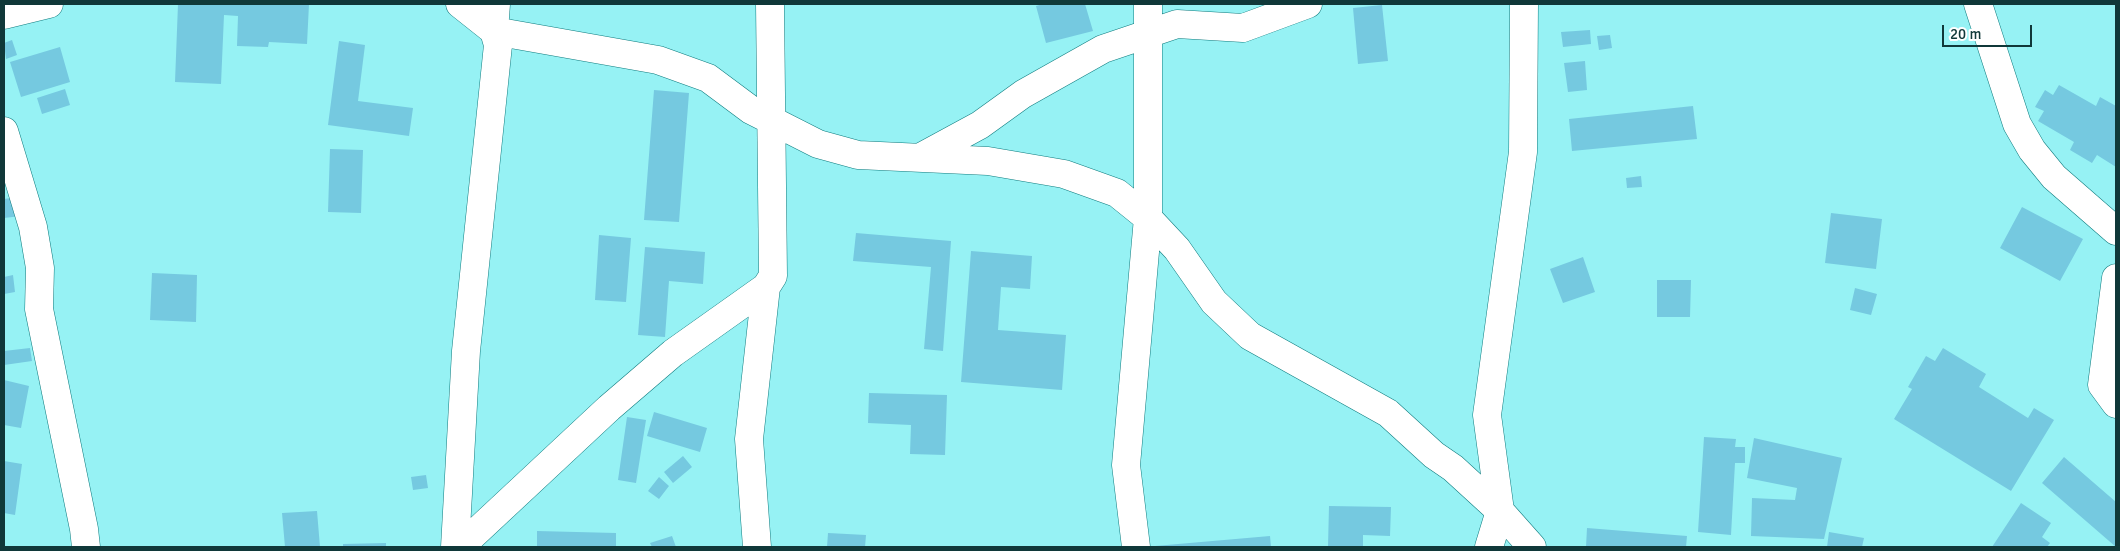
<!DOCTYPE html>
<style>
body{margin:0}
#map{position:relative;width:2120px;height:551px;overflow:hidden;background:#96f2f4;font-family:Signika,sans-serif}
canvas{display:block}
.frame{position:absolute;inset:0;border:5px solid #103839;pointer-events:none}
.scale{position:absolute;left:1942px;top:25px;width:90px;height:22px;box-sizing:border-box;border:2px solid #103839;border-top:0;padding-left:6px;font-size:15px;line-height:18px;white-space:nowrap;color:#103839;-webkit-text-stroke:4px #fff;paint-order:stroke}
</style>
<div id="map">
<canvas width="2120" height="551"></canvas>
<div class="frame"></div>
<div class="scale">20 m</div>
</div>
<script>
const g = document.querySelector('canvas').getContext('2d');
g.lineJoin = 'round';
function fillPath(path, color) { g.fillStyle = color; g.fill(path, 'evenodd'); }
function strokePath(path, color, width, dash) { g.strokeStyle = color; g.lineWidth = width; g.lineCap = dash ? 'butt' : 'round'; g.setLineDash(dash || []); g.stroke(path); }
const building = new Path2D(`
 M178,4H309L307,44L269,42L268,47L237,46L238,16L224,15L221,84L175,82Z
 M1043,4H1085L1093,31L1046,43L1036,6Z
 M1382,5L1388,61L1358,64L1353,8Z
 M1590,30L1591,44L1563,47L1561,32Z
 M1610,35L1612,48L1599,50L1597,36Z
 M12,40L17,55L6,59L4,43Z
 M339,41L365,45L358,101L413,108L409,136L328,125Z
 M60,47L70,82L21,97L10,62Z
 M1585,61L1587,90L1568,92L1564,63Z
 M2059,85L2096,106L2100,97L2116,106V167L2097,155L2092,163L2070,150L2074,142L2038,121L2044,111L2035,107L2045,90L2053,95Z
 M65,89L70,105L42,114L37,98Z
 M654,90L689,93L679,222L644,220Z
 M1693,106L1697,139L1572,151L1569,119Z
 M330,149L363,150L361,213L328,212Z
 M1641,176L1642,187L1627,188L1626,178Z
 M18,197L21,216L4,218V199Z
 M2022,207L2083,239L2060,281L2000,248Z
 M1831,213L1882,219L1876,269L1825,263Z
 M856,233L951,241L943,351L924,349L931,267L853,261Z
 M599,235L631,238L626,302L595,300Z
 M645,247L705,252L703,284L669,281L665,337L638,335Z
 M971,251L1032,256L1030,289L1001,287L998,330L1066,335L1062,390L961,382Z
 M1583,257L1595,292L1563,303L1550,269Z
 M152,273L197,275L196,322L150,320Z
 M13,275L15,292L4,294V277Z
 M1657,280H1691L1690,317H1657Z
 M1855,288L1877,294L1871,315L1850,310Z
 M30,348L32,361L4,365V351Z
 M1943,348L1986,374L1979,387L2028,418L2034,408L2054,420L2011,491L1894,419L1912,389L1908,387L1926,356L1935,361Z
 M4,380L29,386L21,428L4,425Z
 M869,393L947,395L945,455L910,454L911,425L868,423Z
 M654,412L707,428L700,452L647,436Z
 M627,417L646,420L636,483L618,480Z
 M1704,437L1736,439L1735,447H1745V463H1735L1731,535L1698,532Z
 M1754,438L1842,458L1824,539L1751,536L1752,498L1795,500L1797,488L1747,478Z
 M683,456L692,467L673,483L664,472Z
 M2064,457L2116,502V547L2042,483Z
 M4,461L22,464L15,515L4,513Z
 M426,475L428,488L413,490L411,477Z
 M659,477L669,486L659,499L648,491Z
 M2021,503L2051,523L2042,537L2050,543L2047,547H1992Z
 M1329,506L1391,507L1390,536L1363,535V547H1328Z
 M317,511L320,547H285L282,513Z
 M1587,528L1687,536L1686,547H1586Z
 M537,531L616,533V547H537Z
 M1829,532L1864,538L1862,547H1827Z
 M828,533L866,535L865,547H827Z
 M672,536L676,547H652L650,543Z
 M1270,536L1271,547H1155V546Z
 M386,543V547H343V544Z`);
const street = new Path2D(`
 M460,4L494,31L658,60L708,78L751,110L818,144L858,155L988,161L1064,174L1117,193L1148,218L1177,249L1214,302L1250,336L1388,413L1434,455L1453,468L1500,511L1532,547
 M1978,4L2017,124L2032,150L2054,177L2116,231
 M4,15L49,4
 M4,131L33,227L40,268L39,309L84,529L86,547
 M921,157L980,125L1023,94L1103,49L1177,24L1243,28L1308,4
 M2116,278L2102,385L2116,404
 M455,547L466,351L498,45L494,31L496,4
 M460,547L609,408L673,353L766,287L773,276L770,4
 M757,547L749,439L766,287
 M1136,547L1126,465L1148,218V4
 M1489,547L1500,511L1487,415L1523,152L1524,4`);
fillPath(building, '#75c9e0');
strokePath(street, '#0f7c7f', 29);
strokePath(street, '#fff', 28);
</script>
